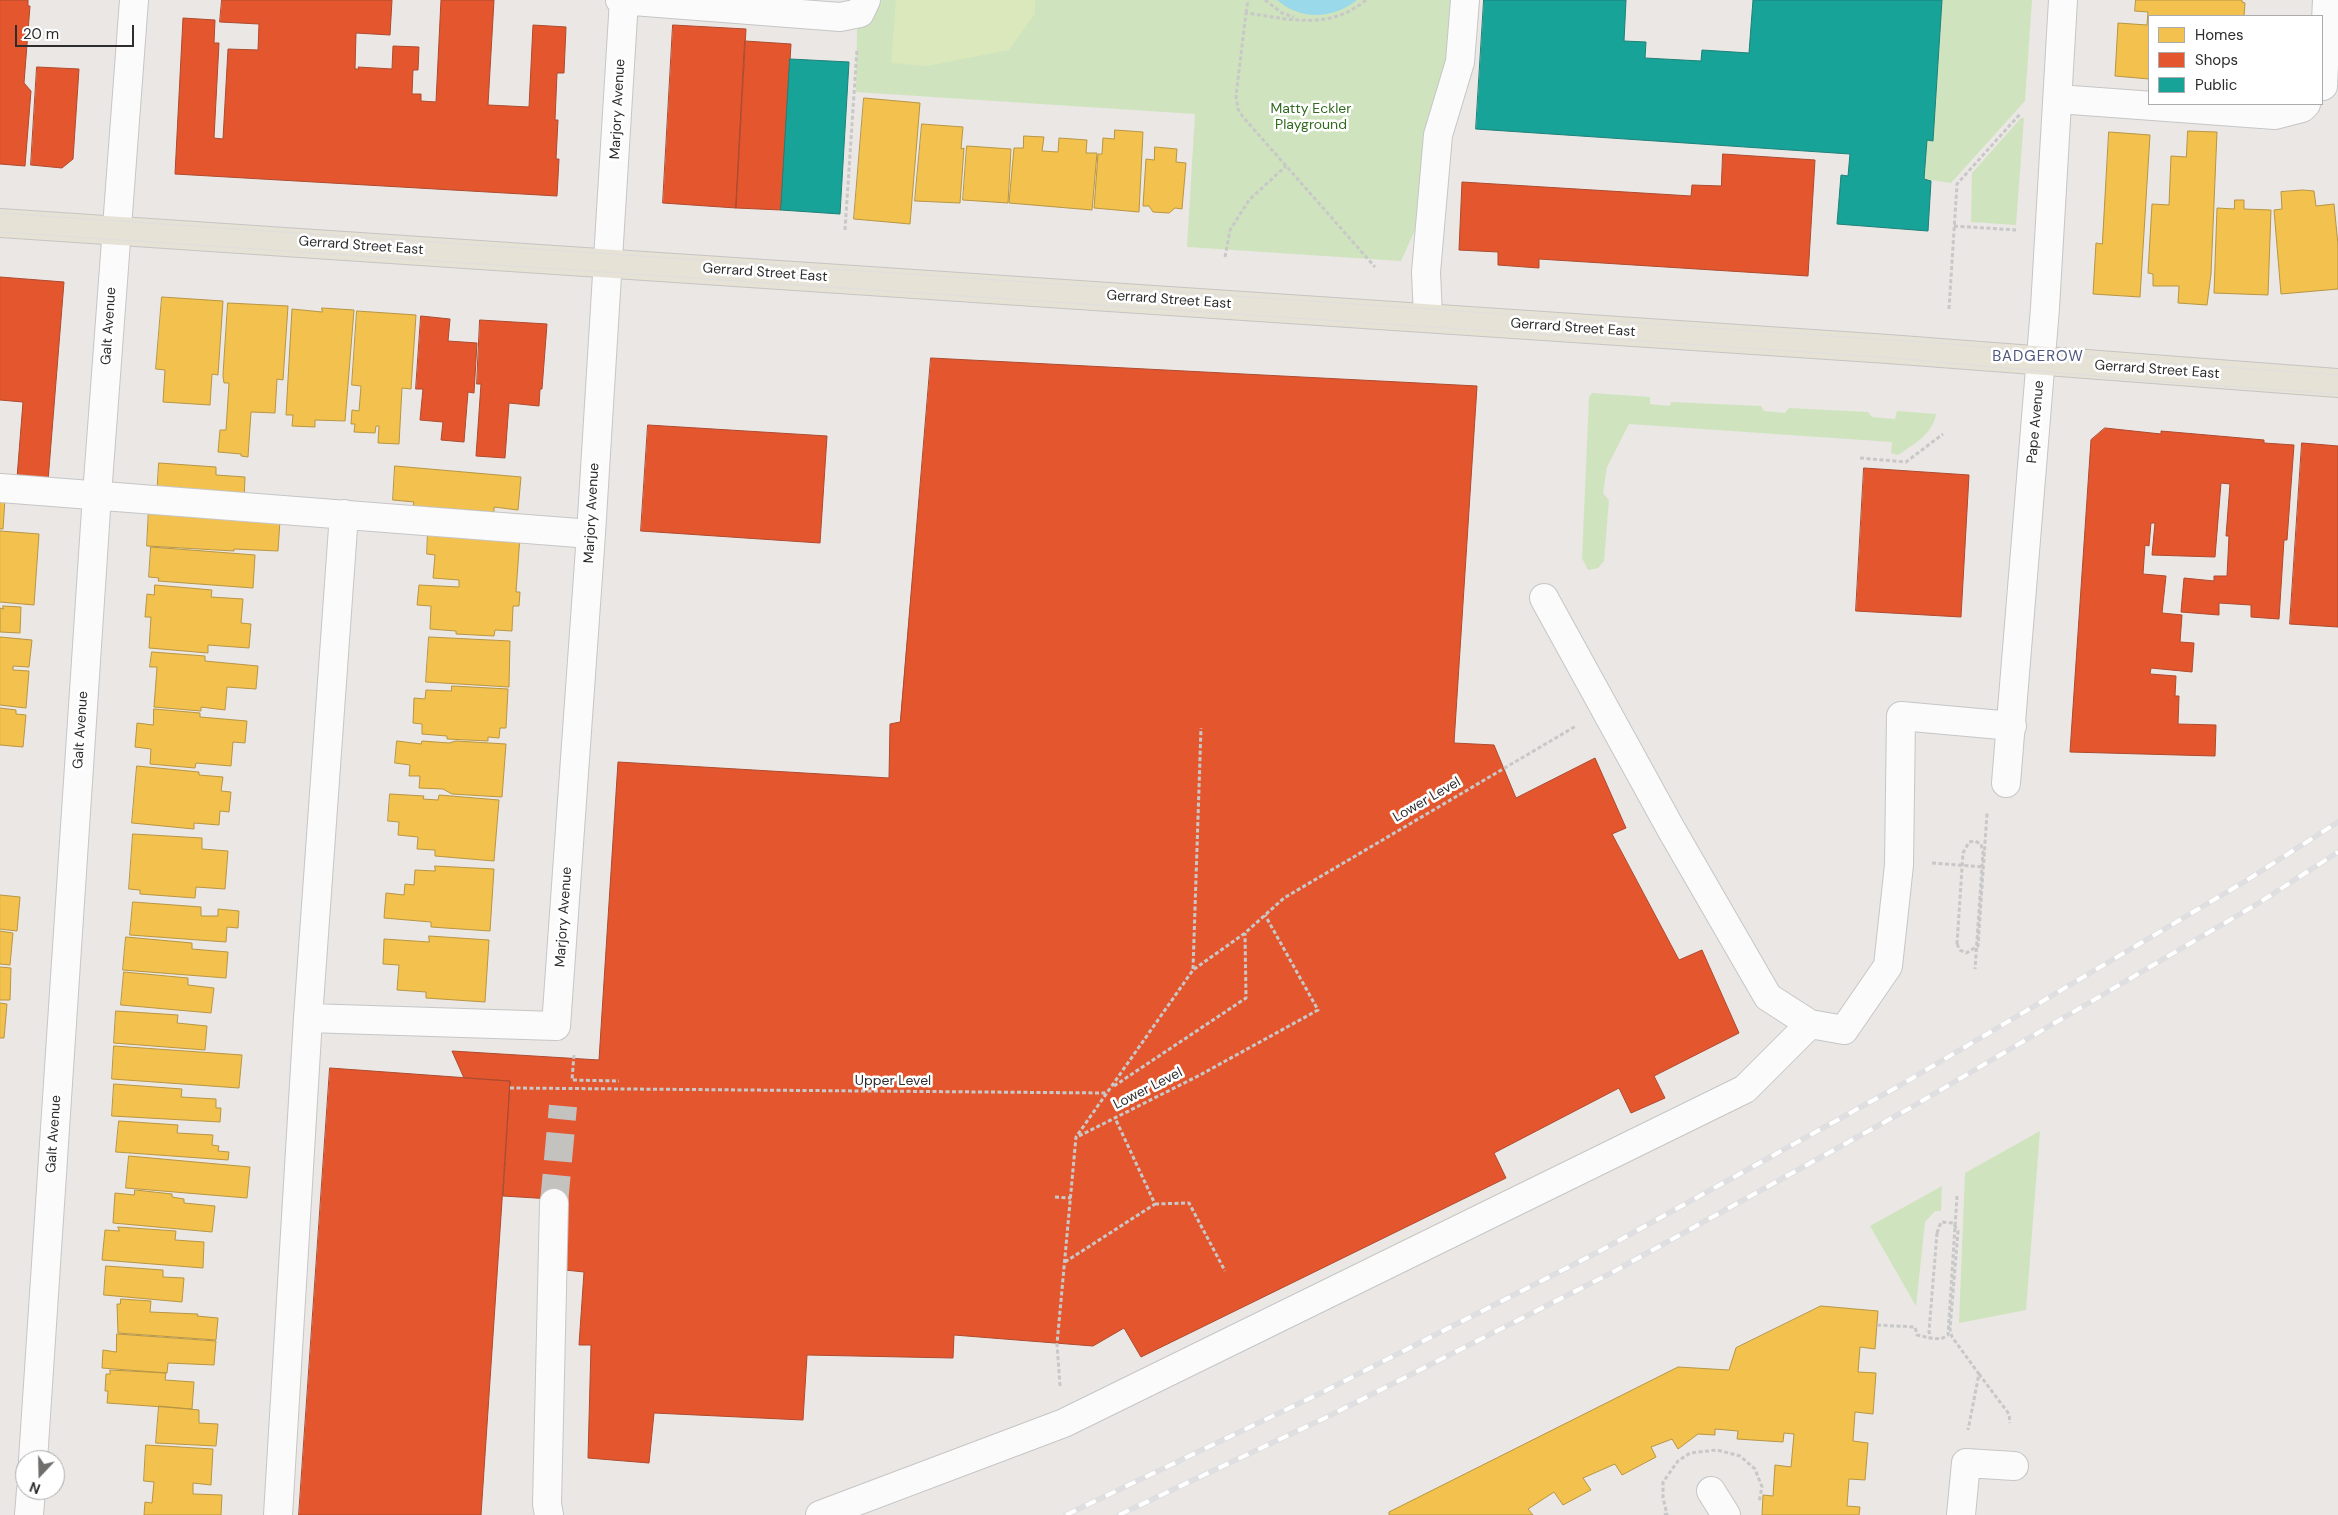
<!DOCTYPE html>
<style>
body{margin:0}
#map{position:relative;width:2338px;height:1515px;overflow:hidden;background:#eae7e4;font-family:"DM Sans",sans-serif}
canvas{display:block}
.legend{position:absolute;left:2148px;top:15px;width:175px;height:90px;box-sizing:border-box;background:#fff;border:1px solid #ababab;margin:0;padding:6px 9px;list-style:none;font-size:15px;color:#2d2d2d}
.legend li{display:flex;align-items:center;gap:10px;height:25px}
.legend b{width:25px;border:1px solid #ababab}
.north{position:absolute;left:15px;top:1450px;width:50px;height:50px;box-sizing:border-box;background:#fff;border:1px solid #ababab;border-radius:50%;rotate:201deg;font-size:14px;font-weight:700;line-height:20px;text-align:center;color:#2d2d2d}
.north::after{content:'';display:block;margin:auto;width:18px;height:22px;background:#6f6e6d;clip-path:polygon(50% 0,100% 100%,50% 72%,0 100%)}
.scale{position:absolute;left:15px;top:25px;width:119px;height:22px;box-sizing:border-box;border:2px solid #2d2d2d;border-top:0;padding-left:6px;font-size:15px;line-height:18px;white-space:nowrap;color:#2d2d2d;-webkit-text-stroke:4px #fff;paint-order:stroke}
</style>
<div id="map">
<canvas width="2338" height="1515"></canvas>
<ul class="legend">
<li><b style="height:14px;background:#f2c14e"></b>Homes</li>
<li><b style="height:14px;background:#e4572e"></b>Shops</li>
<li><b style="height:14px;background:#17a398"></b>Public</li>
</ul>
<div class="north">N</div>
<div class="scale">20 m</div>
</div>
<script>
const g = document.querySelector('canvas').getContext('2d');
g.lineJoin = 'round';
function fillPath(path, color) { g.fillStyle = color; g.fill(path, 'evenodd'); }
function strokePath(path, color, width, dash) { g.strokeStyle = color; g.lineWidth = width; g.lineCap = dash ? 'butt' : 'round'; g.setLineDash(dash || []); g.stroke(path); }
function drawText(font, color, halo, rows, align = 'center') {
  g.font = font + ' "DM Sans",sans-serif'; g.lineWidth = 5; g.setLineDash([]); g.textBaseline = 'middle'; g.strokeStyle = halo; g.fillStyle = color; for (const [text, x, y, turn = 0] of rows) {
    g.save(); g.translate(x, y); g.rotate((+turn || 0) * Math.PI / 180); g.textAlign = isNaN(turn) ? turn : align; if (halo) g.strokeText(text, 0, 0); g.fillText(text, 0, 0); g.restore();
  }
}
const green = new Path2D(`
 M882,0H1452L1445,66L1417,226L1401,261L1187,247L1195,114L856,92L857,30Z
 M1942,0H2032L2025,101L1951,183L1924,179L1927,140H1933Z
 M2021,118H2024L2016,225L1971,222L1972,173Z
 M1592,393L1650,397V404L1670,406L1671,402L1761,406L1764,411L1785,413L1789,408L1868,412L1872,417L1895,419L1897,411L1936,414C1933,434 1914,444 1898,455L1891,453L1892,442L1629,424L1607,467L1603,493L1609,500L1604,561L1598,568L1588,570L1582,558L1589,397Z
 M2040,1131L2026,1310L1959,1323L1965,1173Z
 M1942,1186L1941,1211H1935L1925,1222L1916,1306L1870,1226Z`);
const pitch = new Path2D(`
 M896,0H1035V14L1009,50L927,66L891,63Z`);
const water = new Path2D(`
 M1277,0H1357C1333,19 1301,21 1277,0Z`);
const homes = new Path2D(`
 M2136,0H2242V2L2245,3L2244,16H2149V79L2115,76L2118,23L2147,25L2148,12L2135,11Z
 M864,98L920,103L910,224L854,219Z
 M922,124L963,127L961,149L964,148L960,203L915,201Z
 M1115,130L1143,132L1139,212L1094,208L1098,154H1102L1103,138L1114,139Z
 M2188,131L2217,132L2211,274L2207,305L2178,303L2179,286H2153V274L2148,273L2152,204L2169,205L2171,156L2186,157Z
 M2109,132L2150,135L2140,297L2093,294L2096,243L2102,244Z
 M1024,136L1044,137L1042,151L1058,152L1059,138L1087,140L1086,153H1097L1092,210L1009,203L1014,148H1023Z
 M967,146L1011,149L1008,203L963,200Z
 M1155,147L1177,149L1176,162L1186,163L1182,209L1175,208L1169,213L1153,212L1149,206H1143L1146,159L1154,160Z
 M2303,190L2314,191L2316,206L2334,204L2338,245V289L2281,294L2274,210L2282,209L2281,192Z
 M2235,200H2244V209L2271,210L2268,295L2214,293L2217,208L2234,209Z
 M162,297L223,301L218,375L212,374L210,405L163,402L165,370L156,369Z
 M228,303L288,306L283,380L277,379L275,413L251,412L248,457L241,456V454L218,452L220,430H226L229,383H224L223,376Z
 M322,308L354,310L345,421L315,420V427L292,426L293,415H286L292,309L322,312Z
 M357,311L416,315L411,389L402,388L399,444L378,443L379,426H376L375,433L354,432L355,424H351L352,410L359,411L361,386L352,385Z
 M159,463L216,467V475L245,477L244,501L157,497Z
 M395,466L521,477L518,510L494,507V512L413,506L414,502L393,500Z
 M0,499H5L3,529H0Z
 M149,507L280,520L278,551L234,549V551L147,546Z
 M0,531L39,534L34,605L0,602Z
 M428,532L520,536L516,592H520L519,606H513L512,631L495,630L494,636L456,634V631L430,629L431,606L417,605L419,585L459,587V580L433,578L435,555L427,554Z
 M151,547L255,555L253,588L158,581L159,578L149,577Z
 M155,585L212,590L211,597L243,599L241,623L251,624L249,648L208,645V653L149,648L151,617H145L147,594L154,595Z
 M3,606L21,607L20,633L0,632V608L3,609Z
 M0,637L32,640L29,667L13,666V670L29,671L26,708L0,705Z
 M429,637L510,641L509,687L426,682Z
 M152,652L205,656V661L258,666L256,689L227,687L225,710L201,707V711L154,707L157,667H150Z
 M452,686L508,689L506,728H500L499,738L488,737V741L447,739V736L422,734V724L413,723L414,698L425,699L426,690L451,691Z
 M0,708L16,710V714L26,715L23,747L0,745Z
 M154,709L200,713V717L247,721L245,743L233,742L231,766L196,763L195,768L150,764L151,749L135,747L137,723L153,725Z
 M397,741L421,744L422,741L449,743L456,741L506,744L502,797L452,794L443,789L419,788L420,776H409L410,765L395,763Z
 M137,766L199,772V775L223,777L221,791L231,792L229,812L220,811L219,825L194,823V829L132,823Z
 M390,794L424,796L423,799L438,800L439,795L499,800L494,861L435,856V850L417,849L418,837L398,835L399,822L388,821Z
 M133,834L202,838V849L228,851L225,889L196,887L195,898L140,894V890L129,889Z
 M435,866L494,869L490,931L431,927V922L384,918L386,893L404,895L405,884L414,885L415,870L435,871Z
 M0,895L20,897L17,931L0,929Z
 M133,902L201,907V916H218V909L239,911L238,928L227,927L226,942L130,935Z
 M0,931L13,933L10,965L0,964Z
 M429,936L489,940L485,1002L426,998V992L397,990L399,965L383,964L384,939L429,942Z
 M126,937L192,943V949L228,952L226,978L123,970Z
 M0,967L11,968L10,1000H0Z
 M124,972L188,978V985L214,988L211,1013L121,1005Z
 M0,1003L7,1004L4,1038H0Z
 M116,1011L178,1015L177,1023L207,1026L205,1050L114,1043Z
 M114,1046L242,1055L239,1088L112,1079Z
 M114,1084L182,1089L181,1097L216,1099V1108H221L220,1122L112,1116Z
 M119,1121L178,1125L177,1133L213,1135L212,1145L219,1146L218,1151L229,1152L228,1160L116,1152Z
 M129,1156L250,1167L247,1198L126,1188Z
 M135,1190L172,1194V1197L184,1199V1203L215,1206L212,1232L113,1223L115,1193L134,1195Z
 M118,1227L176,1231L175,1240L204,1242L203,1268L102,1260L105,1230L119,1231Z
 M106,1266L163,1270V1277L184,1278L182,1302L104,1295Z
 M121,1299L151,1301L150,1312L198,1314L197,1316L218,1318L216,1340L118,1333L117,1304H120Z
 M1821,1306L1878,1311L1875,1349L1860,1347L1858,1372L1876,1373L1873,1414L1855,1412L1853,1441L1868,1443L1865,1480L1849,1479L1847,1506L1860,1507L1859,1515H1762L1763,1495L1773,1496L1775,1465L1791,1467L1794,1434L1784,1433L1783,1442L1737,1439L1738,1431L1715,1429V1435L1698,1434L1678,1449L1672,1439L1651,1447L1656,1457L1622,1475L1615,1464L1583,1478L1591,1490L1563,1505L1554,1492L1528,1509L1533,1515H1389V1512L1678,1367L1729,1370L1736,1348Z
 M117,1334L216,1341L214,1365L168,1363L167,1373L102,1368L103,1350L116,1352Z
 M110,1370L166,1373L165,1380L194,1382L192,1409L107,1403L108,1391H105L106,1374H110Z
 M159,1406L199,1410V1423L218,1424L216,1446L156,1443Z
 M146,1445L213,1449L211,1485L193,1483V1494L222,1495L221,1515H144L145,1502L152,1503L154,1482L144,1481Z`);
const shops = new Path2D(`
 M0,0H28V6H30L24,83L31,91L25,166L0,164Z
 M222,0H392L390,35L356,33L355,69H359L358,67L392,69L393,46L419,47L418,70H413L412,94H421V101L436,102L441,0H494L488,105L529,107L533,25L566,27L564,73H557L555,120H558L556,159H559L557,196L175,174L183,18L215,20L214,43H219L214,138L223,139L228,49L258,50L259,24L220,22Z
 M673,25L746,29L736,208L663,203Z
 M745,41L791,44L781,210L736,208Z
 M37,67L79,69L73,159L62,168L31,165Z
 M1723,154L1815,160L1808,276L1539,259V268L1498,265V252L1459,250L1462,182L1691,196L1692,185L1721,186Z
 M0,277L64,282L48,481L17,478L23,402L0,400Z
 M421,316L450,319L448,341L477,343L474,393L468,392L464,442L441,440L443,422L420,420L423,389H416Z
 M480,320L547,324L542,389H540L539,406L509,403L505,458L476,456L481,384H477Z
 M931,358L1477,386L1454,743L1494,745L1516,798L1595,758L1626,828L1612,834L1679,960L1702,950L1739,1033L1654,1076L1665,1098L1631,1113L1619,1088L1494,1153L1506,1178L1141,1357L1124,1328L1093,1346L954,1335L953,1358L807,1355L803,1420L654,1413L649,1463L588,1458L591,1345H579L584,1272L565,1270L568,1200L503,1196L510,1081L464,1078L452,1051L599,1060L618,762L889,778L890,724L900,722Z
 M648,425L827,436L820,543L641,531Z
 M2105,428L2161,434V431L2264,440V443L2294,445L2287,540H2284L2279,619L2251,617V605L2219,603V615L2181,612L2184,578L2214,581V576H2227L2229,536H2226L2230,484L2221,483L2215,557L2152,555L2155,523H2151L2149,546L2145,545L2143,574L2166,576L2162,613L2182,615L2180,642L2194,643L2192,672L2151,668L2150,674L2176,676L2175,696H2179L2178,724L2216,725L2215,756L2070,752L2091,440Z
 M2302,443L2338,446V627L2290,624Z
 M1864,468L1969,475L1961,617L1856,611Z
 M330,1068L510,1081L481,1515H299Z`);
const public = new Path2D(`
 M1484,0H1626L1624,41L1646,42L1645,58L1701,61L1702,50L1749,53L1753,0H1942L1933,141L1927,140L1924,179L1931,181L1928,231L1837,224L1841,175L1848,176L1850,154L1476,129Z
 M790,59L849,62L840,214L781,210Z`);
const minorTunnel = new Path2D(`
 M554,1203L563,1106`);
const path = new Path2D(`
 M1265,0L1282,13L1294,17
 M1366,0C1328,31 1291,19 1246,13L1236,96L1238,109L1243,117L1375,267
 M1246,13L1248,0
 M1954,226L2016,230
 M845,230L857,49
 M1225,257L1230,230L1249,200L1286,166
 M1949,309L1957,184L2020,114
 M1860,458L1906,462L1943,434
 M1932,863L1984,867
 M1957,944L1960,950L1966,953L1978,946L1987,813
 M1193,969L1201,728
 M574,1055L572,1080L619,1081
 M1114,1086L1246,998L1245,933
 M510,1088L1104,1093L1109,1090
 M1079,1136L1200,1075L1318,1010L1265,915
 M1055,1197L1071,1198
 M1155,1204L1189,1203L1225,1271
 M1937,1233L1941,1222L1953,1223L1958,1231L1950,1329L1952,1337L1979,1374L1968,1430
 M1065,1262L1155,1204L1115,1118
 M1877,1325L1915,1327L1917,1335L1930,1338
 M1979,1374L2009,1414L2010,1423
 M1060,1386L1057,1344L1076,1137L1193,970L1245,933L1284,898L1576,726
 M1664,1515L1667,1514L1663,1498V1482L1678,1461L1690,1453L1717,1450L1740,1456L1755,1469L1762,1487L1759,1502`);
const minor = new Path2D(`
 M620,0L840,17L860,13L866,0
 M2323,86L2327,0
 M2058,99L2275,115L2302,108L2306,104
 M1428,317L1426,272L1438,135L1460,62L1465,0
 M0,488L591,534
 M1544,598L1671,829L1768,997L1810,1024L1844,1030L1888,966L1899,865L1901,716L2012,726
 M2006,783L2045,308L2063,0
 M308,1018L556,1026L591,534L624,0
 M33,1460L97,495L134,0
 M1711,1491L1726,1515
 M29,1515L31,1490
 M278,1515L308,1018L344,514
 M549,1515L547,1504L554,1203
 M820,1515L1064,1423L1745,1089L1810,1024
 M1961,1515L1966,1463L2014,1466`);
const major = new Path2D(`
 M0,223L1888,349L2338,383`);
const tram = new Path2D(`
 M0,213L1951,344L2167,363L2338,375
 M0,232L1881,357L2153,381L2338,394`);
const rail = new Path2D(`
 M1066,1515L1323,1392L1598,1252L1899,1086L2244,882L2338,822
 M1119,1515L1329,1416L1611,1273L1910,1108L2257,904L2338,852`);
const pathBridge = new Path2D(`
 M1957,944L1963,853L1969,842L1975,841L1981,844L1983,852L1975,969
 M1937,1233L1929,1331L1930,1338L1941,1339L1948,1335L1957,1196`);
const streetNames = [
 ["Marjory Avenue",618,109,-87],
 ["Gerrard Street East",361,246,4],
 ["Gerrard Street East",765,273,4],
 ["Gerrard Street East",1169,300,4],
 ["Galt Avenue",109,326,-86],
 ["Gerrard Street East",1573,328,4],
 ["Gerrard Street East",2157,370,4],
 ["Pape Avenue",2036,422,-85],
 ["Marjory Avenue",592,513,-87],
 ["Galt Avenue",81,730,-86],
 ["Lower Level",1427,800,-30],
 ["Marjory Avenue",564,917,-86],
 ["Upper Level",893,1081],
 ["Lower Level",1148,1089,-27],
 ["Galt Avenue",54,1134,-86]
];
const parkNames = [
 ["Matty Eckler",1311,109],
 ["Playground",1311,125]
];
const neighbourhoodNames = [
 ["BADGEROW",2038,357]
];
fillPath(green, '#cfe4be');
fillPath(pitch, '#dae8bb');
fillPath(water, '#99d9ea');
fillPath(homes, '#f2c14e');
strokePath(homes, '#b79544', 1);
fillPath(shops, '#e4572e');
strokePath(shops, '#ad4a2e', 1);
fillPath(public, '#17a398');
strokePath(public, '#1e8078', 1);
strokePath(minorTunnel, '#c4c2bf', 28, [28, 14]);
strokePath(minor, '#c6c6c6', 30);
strokePath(major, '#c6c4c3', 30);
strokePath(path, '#c8c8c8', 3, [4, 2.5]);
strokePath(minor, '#fcfbfb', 28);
strokePath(major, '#e7e2d6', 28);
strokePath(tram, '#dfdee0', 1);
strokePath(rail, '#dfdee0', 5.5);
strokePath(rail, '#fff', 4, [11]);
strokePath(pathBridge, '#c8c8c8', 3, [4, 2.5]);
drawText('14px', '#2d2d2d', '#fff', streetNames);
drawText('14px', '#306a1d', '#fff', parkNames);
g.letterSpacing = '1px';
drawText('15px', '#4e587d', '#fff', neighbourhoodNames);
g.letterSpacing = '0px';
</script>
